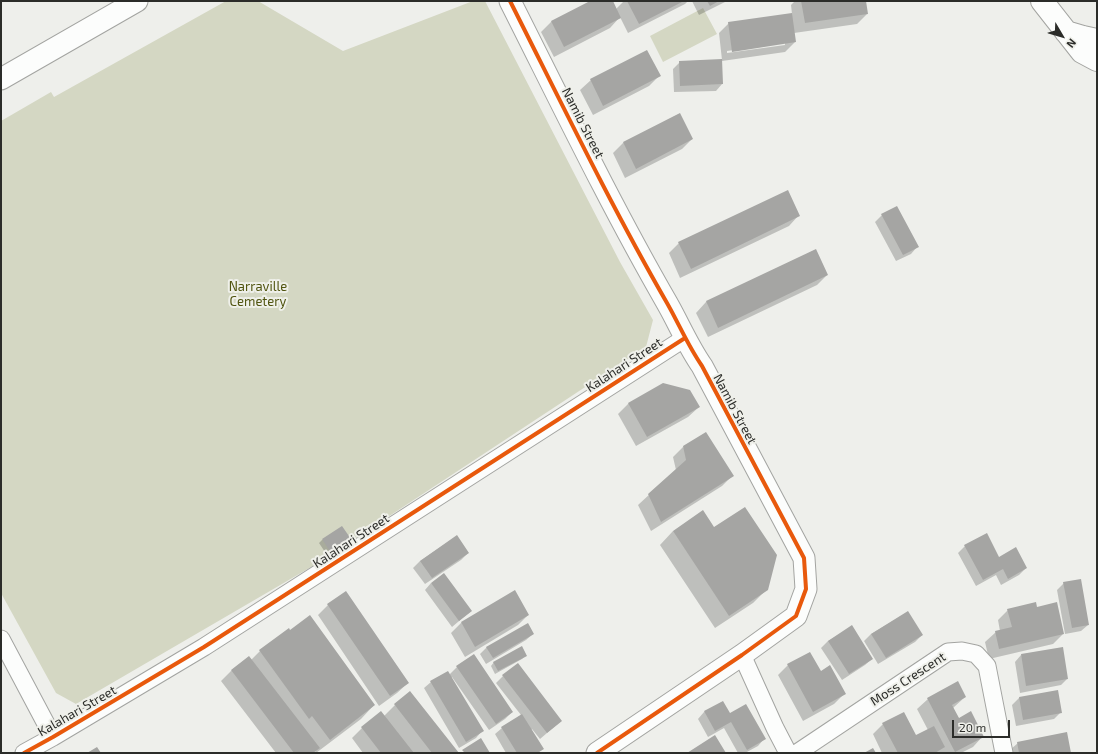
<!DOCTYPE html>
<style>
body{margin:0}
#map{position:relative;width:1098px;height:754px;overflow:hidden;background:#eeefeb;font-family:"Exo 2",sans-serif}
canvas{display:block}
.frame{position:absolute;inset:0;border:2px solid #2b2c29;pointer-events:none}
.north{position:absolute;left:1042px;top:16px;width:40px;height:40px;-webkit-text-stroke:3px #eff0ea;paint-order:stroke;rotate:128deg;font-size:11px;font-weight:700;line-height:16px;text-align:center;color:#2b2c29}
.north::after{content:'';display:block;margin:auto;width:14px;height:18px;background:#2b2c29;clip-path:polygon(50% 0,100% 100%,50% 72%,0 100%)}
.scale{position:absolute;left:952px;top:720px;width:58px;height:18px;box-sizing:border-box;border:2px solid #2b2c29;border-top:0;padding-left:5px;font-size:12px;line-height:14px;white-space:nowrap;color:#2b2c29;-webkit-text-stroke:3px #eff0ea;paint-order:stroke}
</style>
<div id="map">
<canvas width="1098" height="754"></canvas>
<div class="frame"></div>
<div class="north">N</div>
<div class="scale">20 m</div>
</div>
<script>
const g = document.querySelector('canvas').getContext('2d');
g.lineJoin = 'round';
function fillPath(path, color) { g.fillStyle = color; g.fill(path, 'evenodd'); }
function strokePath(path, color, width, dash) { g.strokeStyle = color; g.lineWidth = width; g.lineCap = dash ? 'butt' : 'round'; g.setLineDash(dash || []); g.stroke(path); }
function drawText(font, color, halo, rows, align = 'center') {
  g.font = font + ' "Exo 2",sans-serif'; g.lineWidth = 4; g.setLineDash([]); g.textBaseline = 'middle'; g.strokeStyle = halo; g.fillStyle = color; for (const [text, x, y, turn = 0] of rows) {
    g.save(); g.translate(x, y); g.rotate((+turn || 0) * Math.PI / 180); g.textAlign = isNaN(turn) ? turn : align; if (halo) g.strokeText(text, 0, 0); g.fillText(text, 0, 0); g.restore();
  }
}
const green = new Path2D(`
 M226,1H258L343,51L473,1H485L620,262L653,320L646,347L318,563L76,704L56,693L1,593V121L51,92L54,97Z
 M703,8L717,34L663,62L650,36Z`);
const shadow = new Path2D(`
 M592,1H611L616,9L624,1H688L685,4L628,33L620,17L610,28L554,57L541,32L551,22Z
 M692,1H727L699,15Z
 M795,1H865L867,14L857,24L794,33L795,42L785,52L722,61V84L716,91L674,92L673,69L680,62L722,60L719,33L729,23L792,14L791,5ZM785,43V45L727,53V51Z
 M659,76L649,86L593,115L580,90L591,80Z
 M679,114L692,139L682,149L625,178L613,153L623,143Z
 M799,215L789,226L680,278L669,253L679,243Z
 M882,215L917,247L911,254L896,261L875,222Z
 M815,250L827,275L817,285L708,337L696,313L706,302Z
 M663,384L699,407L688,417L636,446L618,414L628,404Z
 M683,447L732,476L722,486L651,531L638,505L676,470L673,457Z
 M714,529L767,589L753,603L715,628L660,545L673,531Z
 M457,536L468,553L461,560L425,584L413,568L420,561Z
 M350,539L327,555L319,543L322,540Z
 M965,546L998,558L1026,568L1019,575L1001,585L996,575L976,586L958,553Z
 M431,583L471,611L452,627L425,590Z
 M1064,583L1088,625L1081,631L1065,634L1057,590Z
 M514,592L528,615L518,625L465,657L451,633L461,623Z
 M328,605L408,683L397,693L379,706L318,615Z
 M1036,608L1063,634L1053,644L989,659L985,642L996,632L1000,631L998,620L1008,610Z
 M908,612L922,635L915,642L878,664L864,641L871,634Z
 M851,627L872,659L865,665L842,680L821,648L828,641Z
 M533,634L526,640L486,664L480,654L487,647Z
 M260,651L374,705L361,719L316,753L315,751L313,753H276L221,681L231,671L249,657L251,660Z
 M1021,655L1067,679L1061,685L1020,693L1015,662Z
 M525,656L522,659L495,674L491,666L494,662Z
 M788,665L844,694L834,704L803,721L778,675Z
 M457,667L512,712L505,719L489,730L452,677L451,678L482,731L476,738L459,748L424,688L431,682L449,675Z
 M503,676L561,721L540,739L532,729L531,730L543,749L538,753H506L495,734L502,728L521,715L496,683Z
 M1057,691L1061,712L1054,719L1016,726L1012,705L1019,698Z
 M965,697L953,708L959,719L983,736L973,747L961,753H940V752L938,753H882L873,734L883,724L916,736L928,730L917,709L928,699Z
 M722,702L729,715L764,739L758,746L745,753H738L724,728L708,737L698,719L704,712Z
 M395,705L457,753H363L352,738L362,728L384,716Z
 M1018,743L1070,753H1011V749Z`);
const building = new Path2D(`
 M590,1H613L621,18L564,47L551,21Z
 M627,1H684L639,24Z
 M707,1H719L710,6Z
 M801,1H866L868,14L805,23Z
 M792,13L796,42L732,52L728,22Z
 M647,50L661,76L603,106L590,79Z
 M722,59L723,84L680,86L679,61Z
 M680,113L693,139L636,169L623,142Z
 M788,190L800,216L691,269L678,242Z
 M897,206L919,247L903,255L881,214Z
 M816,249L828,275L718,328L706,301Z
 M663,383L690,390L700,407L647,437L628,403Z
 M706,432L734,476L661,522L648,494L686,460L683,446Z
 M745,507L777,555L768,590L729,616L673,531L703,510L714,527Z
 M342,526L351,539L331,553L322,539Z
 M987,533L999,557L1016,547L1027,568L1008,579L1003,569L983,580L964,545Z
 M457,535L469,553L432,578L420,561Z
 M444,573L472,611L459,621L431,583Z
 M1081,579L1089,625L1072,628L1063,582Z
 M515,590L529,615L475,647L461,622Z
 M346,591L409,683L390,696L327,604Z
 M1036,602L1037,607L1057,602L1064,634L999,649L995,631L1012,627L1007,609Z
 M908,611L923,635L886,658L871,634Z
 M310,615L375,705L330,740L312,716L309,719L259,650L289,628L290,630Z
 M528,623L534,634L493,658L486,647Z
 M852,625L873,659L849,674L828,641Z
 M522,646L527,656L498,671L493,662Z
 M1063,647L1068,679L1026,686L1021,654Z
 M810,652L821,671L830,665L846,694L813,712L787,664Z
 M474,654L513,712L496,724L456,666Z
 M249,656L320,748L313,753H294L231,670Z
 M518,663L562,721L547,733L502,675Z
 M448,671L484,731L466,742L430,681Z
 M958,681L966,697L952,705L959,718L971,711L984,737L955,752L927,698Z
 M1058,690L1062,713L1023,720L1019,697Z
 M410,691L459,753H432L394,704Z
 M723,701L730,713L746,704L766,739L747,750L731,722L715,731L704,711Z
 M381,711L414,753H381L361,727Z
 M904,712L916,735L934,726L945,747L935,753H898L882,723Z
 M522,714L544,749L537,753H517L501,727Z
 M1067,732L1071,753H1019L1017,742Z
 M715,735L726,753H687Z
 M481,738L490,753H465L462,750Z
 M97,747L101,753H87Z
 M873,748L876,753H864Z`);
const minor = new Path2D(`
 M1,639L53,737
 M742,655L775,728L788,753
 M24,753L53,737L204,647L685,338
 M797,753L948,652L962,651L976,654L987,666L1004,753`);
const tertiary = new Path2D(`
 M510,1C561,102 610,204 667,303C679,324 688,346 702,366L804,558L806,589L796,616L742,655L597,753
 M1,79L137,1`);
const trunk = new Path2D(`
 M1042,1L1082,52L1097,60
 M1066,32L1083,37L1097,40`);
const cycleway = new Path2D(`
 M510,1C561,102 610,204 667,303C679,324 688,346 702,366L804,558L806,589L796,616L742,655L597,753
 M24,753L53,737L204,647L685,338`);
const streetNames = [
 ["Namib Street",583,123,63],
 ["Kalahari Street",624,365,-33],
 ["Namib Street",735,409,62],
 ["Kalahari Street",351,541,-33],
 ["Moss Crescent",908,679,-33],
 ["Kalahari Street",77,711,-30]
];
const parkNames = [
 ["Narraville",258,287],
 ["Cemetery",258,302]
];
fillPath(green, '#d4d7c3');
fillPath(shadow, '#0003');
fillPath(building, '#a5a5a3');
strokePath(minor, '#a3a4a1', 19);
strokePath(tertiary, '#a3a4a1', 23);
strokePath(trunk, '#a3a4a1', 24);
strokePath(minor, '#fcfdfc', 17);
strokePath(tertiary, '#fcfdfc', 21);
strokePath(trunk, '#fcfdfc', 22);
strokePath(cycleway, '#e8590c', 4);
drawText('13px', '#2b2c29', '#eff0ea', streetNames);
drawText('13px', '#50540f', '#eff0ea', parkNames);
</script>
